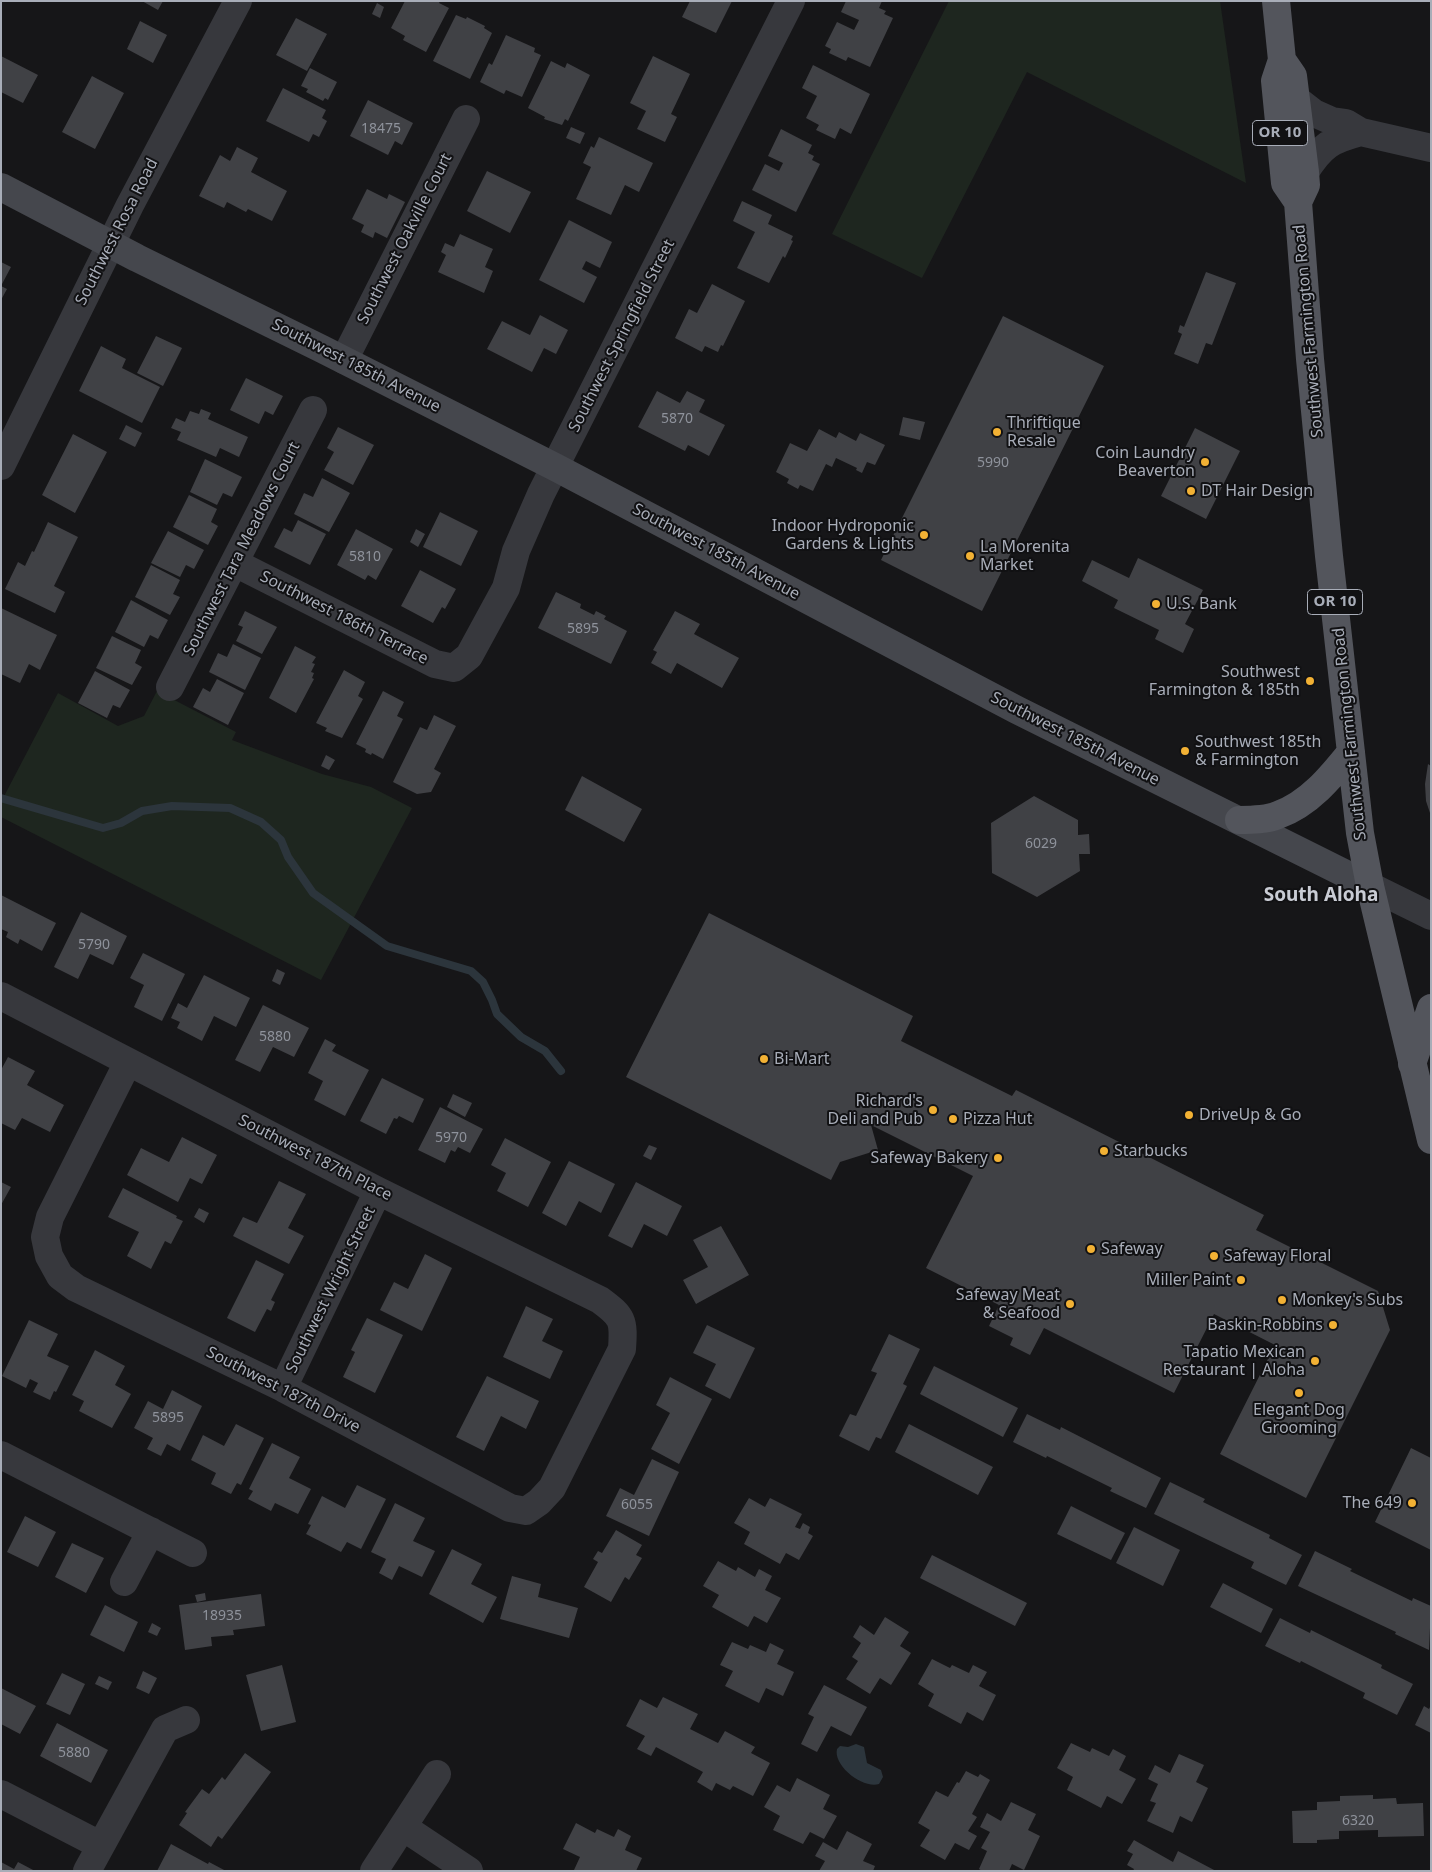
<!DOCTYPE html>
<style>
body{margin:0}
#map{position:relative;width:1432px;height:1872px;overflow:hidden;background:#161618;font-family:"Noto Sans",sans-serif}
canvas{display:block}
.frame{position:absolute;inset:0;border:2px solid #a8adb8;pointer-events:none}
</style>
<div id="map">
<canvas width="1432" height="1872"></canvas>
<div class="frame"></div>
</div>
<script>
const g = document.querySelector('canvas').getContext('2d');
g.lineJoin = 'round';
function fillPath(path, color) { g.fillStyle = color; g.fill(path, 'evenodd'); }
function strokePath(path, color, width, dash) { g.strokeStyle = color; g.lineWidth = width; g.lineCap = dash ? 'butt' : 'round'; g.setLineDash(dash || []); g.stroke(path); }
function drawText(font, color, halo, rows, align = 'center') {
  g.font = font + ' "Noto Sans",sans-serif'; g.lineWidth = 4; g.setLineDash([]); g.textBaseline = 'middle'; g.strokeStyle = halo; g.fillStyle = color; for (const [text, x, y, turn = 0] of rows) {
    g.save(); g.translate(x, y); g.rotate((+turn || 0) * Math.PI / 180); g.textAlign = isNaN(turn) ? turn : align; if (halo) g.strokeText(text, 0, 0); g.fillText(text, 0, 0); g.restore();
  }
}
const green = new Path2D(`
 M949,1H1220L1246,183L1027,72L922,278L832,234Z
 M157,691L236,732L232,740L322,774L371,787L412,808L321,980L1,817V802L58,693L118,726L144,716Z`);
const water = new Path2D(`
 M856,1744L864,1747L867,1763L881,1770L883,1777L879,1784C863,1789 833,1766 837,1749L840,1746L848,1747Z`);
const stream = new Path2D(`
 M1,798L103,828L121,823L142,811L172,806L230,808L261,822L281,840L288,857L313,893L387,946L471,971L483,982L492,1000L497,1014L521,1037L545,1051L561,1071`);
const building = new Path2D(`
 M142,1H163L158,10Z
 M405,1H440L439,3L449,8L426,52L403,40L405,36L391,28Z
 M690,1H732L716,33L682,17Z
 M846,1H882L879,8L886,11L884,14L893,18L870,67L848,57L846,61L829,53L831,49L825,46L837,22L854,30L859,20L841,12Z
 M377,3L384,7L380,18L372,14Z
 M456,15L466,19L467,17L485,26L484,28L492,33L470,79L433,61Z
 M296,18L327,34L307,71L276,55Z
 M140,21L167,35L153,63L127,49Z
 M506,35L535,48L534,52L541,55L522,97L506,90L504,94L480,82L489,63L492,65Z
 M1,56L38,75L23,103L1,92Z
 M653,56L690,74L671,114L677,117L665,142L637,129L646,111L630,103Z
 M551,61L565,68L567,63L590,75L568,121L565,119L562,125L544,119L545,117L528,108Z
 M813,65L870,94L851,134L840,128L835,139L816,130L819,125L806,118L817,96L802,88Z
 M310,68L337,82L328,100L325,98L323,101L306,92L308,89L301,86Z
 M92,76L124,93L95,149L62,132Z
 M283,88L326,110L322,118L327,121L319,137L313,134L309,142L266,121Z
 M368,100L413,123L402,145L395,141L388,155L350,136Z
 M571,127L585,133L580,144L566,138Z
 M781,129L812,145L808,153L814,156L812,160L820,164L796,212L752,190L765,164L779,171L783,163L768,156Z
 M599,137L653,163L639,192L625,185L611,215L576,199L591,167L583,163L591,146L594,148Z
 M237,147L258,158L251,172L287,191L272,221L248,209L246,212L227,202L224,208L199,196L220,155L230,161Z
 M487,171L531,192L510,233L467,211Z
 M367,189L387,199L389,194L405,202L387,238L375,232L373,238L361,232L364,225L352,219Z
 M742,201L772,215L768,224L793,236L791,240L793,241L785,258L783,256L769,283L737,268L755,232L733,221Z
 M569,220L612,242L600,268L586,261L582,269L597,277L584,303L539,280Z
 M460,234L493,249L485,267L493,271L484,293L438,272L446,255L441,252L445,243L454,247Z
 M1,262L11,267L1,286Z
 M1206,272L1236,283L1212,345L1206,343L1198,364L1174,354L1182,334L1178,332L1180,325L1184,327Z
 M712,284L745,301L723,346L721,345L718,352L705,346L702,352L675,338L689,309L697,313Z
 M1,286L7,289L1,300Z
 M540,315L568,330L556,354L544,348L532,372L487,349L502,321L530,335Z
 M1003,316L1104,366L982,611L881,560Z
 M156,336L182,348L163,386L137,373Z
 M101,346L126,359L122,368L160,387L142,423L79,391Z
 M246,378L283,396L273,415L265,411L259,424L230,410Z
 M657,391L680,403L687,391L705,400L699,412L725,425L709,456L688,445L685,451L638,427Z
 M201,409L211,413L208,419L248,437L239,457L220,448L216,457L177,440L181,432L171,428L176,418L185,422L190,411L199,414Z
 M903,417L925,422L920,440L899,435Z
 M126,425L142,433L135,447L119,439Z
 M338,427L374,445L353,485L324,470L334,452L327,448Z
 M1195,428L1240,451L1206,519L1161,496Z
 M819,429L836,438L839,432L856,441L860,433L885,445L875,465L867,462L862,473L856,470L857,468L836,458L832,467L826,464L813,491L800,485L798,489L787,483L789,479L776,472L790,443L807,451Z
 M73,434L107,452L75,513L42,495Z
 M205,459L242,477L232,497L223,493L217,505L190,492Z
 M322,478L350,493L329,532L294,514L304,493L313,497Z
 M189,495L217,509L211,522L218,526L208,545L173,527Z
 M440,512L478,531L461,566L423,547Z
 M298,520L326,534L310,565L274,547L284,528L292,532Z
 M48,522L78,537L54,586L65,592L55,613L5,589L18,562L25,566L32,551L34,552Z
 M356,529L393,549L376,580L368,575L365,580L337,565Z
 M416,529L425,534L418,547L410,542Z
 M168,531L204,550L194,569L186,565L180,577L151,563Z
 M1138,558L1203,590L1185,624L1194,629L1183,653L1155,639L1159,630L1114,608L1118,600L1082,581L1092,560L1129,578Z
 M151,565L180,580L173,594L180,597L170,615L135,597Z
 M420,570L456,589L445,609L442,607L433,623L401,606Z
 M556,592L581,604L580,608L594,615L596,611L606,616L604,619L627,631L611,664L538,628Z
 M131,600L168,620L158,639L150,635L144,647L115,632Z
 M1,608L57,635L40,670L29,664L20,683L1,674Z
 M245,611L277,627L262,654L236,641L243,627L238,625Z
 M675,611L700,624L694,634L739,658L722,688L677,663L671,674L651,663L657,652L653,650Z
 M112,636L141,650L135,663L142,667L132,685L96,668Z
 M233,644L261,658L245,690L209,672L218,653L227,657Z
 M295,646L316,657L312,663L315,664L311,672L314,673L312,678L314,679L296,713L269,698Z
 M344,670L365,682L358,696L363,699L342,738L325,731L327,728L316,723Z
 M95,671L130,690L120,708L113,705L107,718L78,703Z
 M217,679L244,693L228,725L193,707L203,688L210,692Z
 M383,691L404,702L397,716L403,719L383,759L372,753L371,755L365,752L366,749L356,744Z
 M434,715L456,726L434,769L441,773L431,792L417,794L393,782L420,727L427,730Z
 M326,755L335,760L329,770L321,766Z
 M1428,764L1431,766L1430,813L1426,801L1425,784Z
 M582,776L642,809L624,842L565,810Z
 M1034,796L1078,820V835L1089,834L1090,854H1079L1080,871L1037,897L992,873L991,823Z
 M1,895L56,923L42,951L20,939L18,944L6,937L8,932L1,929Z
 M81,912L127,936L113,965L90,954L78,979L54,967Z
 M709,913L913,1016L901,1041L1012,1096L1016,1090L1264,1215L1256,1230L1378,1291L1390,1330L1306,1498L1220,1454L1275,1345L1214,1314L1174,1393L1044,1328L1030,1355L1010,1345L1013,1338L989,1326L999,1305L926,1268L973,1176L871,1125L878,1150L840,1162L831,1180L626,1077Z
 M143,953L185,974L162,1021L134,1007L144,985L130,978Z
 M277,969L285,973L280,985L272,981Z
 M204,975L250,998L236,1027L214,1016L202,1041L177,1028L180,1022L171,1018L178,1003L187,1008Z
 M263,1005L309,1028L294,1057L273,1047L260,1072L235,1060Z
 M325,1039L336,1045L332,1051L369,1070L345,1116L314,1100L323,1081L308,1073Z
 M8,1057L35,1071L27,1085L64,1105L50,1132L22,1118L15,1130L1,1123V1070Z
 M382,1078L424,1099L413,1123L399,1116L397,1119L394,1118L386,1134L360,1121Z
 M453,1094L472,1103L465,1117L447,1107Z
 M440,1107L483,1129L470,1153L458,1147L455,1152L451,1150L445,1163L418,1150Z
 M182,1137L217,1155L202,1184L190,1178L178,1202L127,1175L141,1148L169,1162Z
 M505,1138L551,1162L528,1207L497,1191L506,1173L491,1165Z
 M649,1145L657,1148L651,1160L643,1156Z
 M569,1161L615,1184L601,1213L579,1201L566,1226L542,1213Z
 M279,1181L306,1194L288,1228L304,1236L289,1264L233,1236L243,1217L257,1223Z
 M1,1182L11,1187L1,1205Z
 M636,1182L682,1206L667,1236L644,1224L632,1248L608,1236Z
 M123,1188L177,1216L176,1218L183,1221L171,1244L165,1241L151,1269L127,1256L139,1232L108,1217Z
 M199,1208L209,1213L204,1223L194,1217Z
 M721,1226L749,1275L696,1304L683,1280L708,1267L693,1240Z
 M425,1254L452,1268L422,1331L380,1310L394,1282L408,1289Z
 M256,1260L284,1274L271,1300L275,1302L271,1311L267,1309L255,1332L227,1318Z
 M526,1306L553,1319L542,1341L563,1351L550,1379L503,1357Z
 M367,1318L403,1335L375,1393L343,1377L355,1352L351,1350Z
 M29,1320L58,1334L47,1356L69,1366L56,1392L54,1391L50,1400L33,1392L38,1383L30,1379L26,1388L2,1376Z
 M707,1325L755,1348L730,1399L705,1386L716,1364L693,1353Z
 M889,1334L920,1349L903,1384L907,1386L881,1439L876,1437L869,1451L839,1436L850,1414L856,1416L877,1373L871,1371Z
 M95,1350L125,1366L115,1385L131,1394L112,1428L79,1411L84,1401L72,1395Z
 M934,1366L1018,1408L1003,1437L920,1394Z
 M487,1376L539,1401L526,1429L501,1416L484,1451L456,1437Z
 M670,1377L712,1399L679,1464L651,1449L670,1413L656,1405Z
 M172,1390L202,1406L180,1451L167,1444L161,1456L147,1449L153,1438L134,1428L148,1401L163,1409Z
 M1027,1414L1060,1430L1061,1427L1161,1478L1146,1508L1110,1491L1112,1488L1047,1456L1046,1458L1013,1442Z
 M236,1424L264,1438L241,1485L237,1483L231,1494L211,1484L216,1473L191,1460L203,1435L224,1446Z
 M909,1424L993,1467L978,1495L895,1452Z
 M272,1443L300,1457L289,1478L311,1489L298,1514L275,1503L271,1511L248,1499L253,1491L249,1489Z
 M1411,1448L1431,1458V1550L1375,1522Z
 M652,1459L679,1472L649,1536L606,1516L620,1488L634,1495Z
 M1170,1482L1205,1499L1203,1502L1270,1535L1269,1538L1302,1555L1286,1585L1251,1568L1254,1562L1154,1514Z
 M357,1485L386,1499L361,1549L347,1542L341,1552L306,1534L311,1525L308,1524L322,1496L345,1508Z
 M749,1498L765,1507L770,1498L802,1514L795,1527L800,1529L803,1523L810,1527L808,1533L813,1536L799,1560L786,1553L780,1564L744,1544L750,1532L734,1523Z
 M395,1503L425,1518L413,1541L435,1551L422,1577L399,1566L392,1580L379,1573L386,1559L371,1552Z
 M1071,1506L1125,1533L1111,1560L1057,1534Z
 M25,1516L56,1532L38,1567L7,1552Z
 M1134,1527L1180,1550L1163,1586L1116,1563Z
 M616,1530L642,1545L636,1555L642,1558L629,1580L625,1577L611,1602L584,1587L598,1562L593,1559L598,1551L602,1553Z
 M72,1543L104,1558L86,1593L55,1577Z
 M452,1549L482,1564L471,1584L497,1597L483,1623L429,1594Z
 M1315,1551L1352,1569L1350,1571L1412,1601L1413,1598L1431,1606L1429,1650L1395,1634L1396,1632L1298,1586Z
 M932,1555L1027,1603L1015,1626L920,1578Z
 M718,1561L736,1571L738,1567L755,1577L759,1569L772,1576L765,1590L781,1598L767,1623L754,1616L748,1627L712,1607L719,1595L703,1586Z
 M512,1576L541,1584L538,1597L578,1608L569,1638L500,1619Z
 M1223,1583L1273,1609L1261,1633L1210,1607Z
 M205,1593L206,1600L197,1602L195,1595Z
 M261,1594L265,1626L233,1630L234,1635L211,1637L212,1646L185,1650L179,1605Z
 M105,1605L138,1622L124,1652L90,1635Z
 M885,1617L909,1632L900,1646L911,1653L891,1685L880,1678L870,1694L846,1679L858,1661L852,1657L861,1643L853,1637L860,1625L874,1635Z
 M1280,1618L1310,1633L1311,1630L1382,1665L1381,1668L1413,1684L1397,1715L1363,1698L1365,1693L1301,1661L1300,1663L1265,1646Z
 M152,1623L161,1628L157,1636L148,1632Z
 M732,1642L748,1649L750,1645L766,1652L770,1643L784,1650L777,1664L794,1672L783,1696L766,1688L759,1703L725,1686L733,1671L720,1665Z
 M932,1659L950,1668L952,1665L969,1673L973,1665L987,1672L979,1686L996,1695L983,1721L967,1712L961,1724L928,1706L934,1694L918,1684Z
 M282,1665L296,1722L261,1731L246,1675Z
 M143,1671L157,1678L149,1694L136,1688Z
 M62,1673L85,1684L70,1715L46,1704Z
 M99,1676L112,1682L108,1690L95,1684Z
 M824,1685L867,1707L851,1736L831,1726L817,1752L801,1744L814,1717L808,1714Z
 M1,1688L36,1706L20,1734L1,1724Z
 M663,1697L698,1714L690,1729L718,1743L725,1731L755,1747L751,1753L770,1763L753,1796L733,1786L730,1790L716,1783L712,1791L697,1782L703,1772L656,1747L651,1756L637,1749L645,1736L626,1726L640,1699L657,1708Z
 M1431,1705V1733L1415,1725L1424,1706L1429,1709Z
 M57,1723L108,1750L91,1783L40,1756Z
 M1071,1743L1090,1752L1092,1748L1109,1756L1113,1749L1126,1756L1119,1770L1136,1779L1122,1804L1107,1796L1101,1808L1067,1790L1073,1777L1057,1768Z
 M245,1753L271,1772L222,1839L218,1836L211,1847L179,1825L187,1813L185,1812L202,1789L209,1794L222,1777L225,1780Z
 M1179,1754L1204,1765L1196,1782L1208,1788L1192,1822L1180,1816L1173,1833L1147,1821L1156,1803L1150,1801L1158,1784L1148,1779L1155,1765L1170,1773Z
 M966,1771L978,1777L980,1774L990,1780L972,1814L977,1817L968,1831L977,1836L969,1850L955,1843L945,1860L920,1846L930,1830L918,1823L936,1791L948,1797L957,1782L959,1783Z
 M797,1778L830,1795L823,1809L837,1816L824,1839L810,1832L803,1844L773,1830L780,1816L764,1807L777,1785L790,1792Z
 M1373,1795V1799L1396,1798L1397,1804L1423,1803L1424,1836L1378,1837V1830L1339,1831V1839L1317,1840V1843H1293L1292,1811L1317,1810V1802L1340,1801V1796Z
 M1011,1802L1036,1814L1028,1830L1040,1836L1024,1870L1012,1864L1009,1871H982L979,1869L987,1851L981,1848L990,1832L980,1827L987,1813L1001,1821Z
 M576,1823L595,1833L597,1829L614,1837L618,1829L631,1836L625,1850L642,1858L636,1871L574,1870L580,1857L563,1849Z
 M847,1831L872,1844L863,1861L875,1866L873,1871H819L825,1861L815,1856L823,1842L837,1850Z
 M1134,1840L1173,1862L1178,1851L1216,1871H1133L1134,1869L1127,1865L1133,1854L1127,1851Z
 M171,1844L208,1864L209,1862L226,1871H157Z
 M1,1862L14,1869L18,1862L35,1871H1Z`);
const minor = new Path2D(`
 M1296,99L1314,113L1332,121L1346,123L1361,132L1431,148
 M1305,172C1322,145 1331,140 1361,132
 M344,360L466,119
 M1,466L130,205L238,1
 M235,563L435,664L454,668L469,656L506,588L516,551L541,494L791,1
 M170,687L313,410
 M1,996L378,1191L600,1300C623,1317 624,1320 622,1349L552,1488L539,1502L526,1511L510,1508L283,1388L76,1288L60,1276L49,1256L45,1237L50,1217L128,1062
 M283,1388L378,1191
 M1,1455L193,1553
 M124,1582L151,1531
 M1,1794L100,1845
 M403,1827L469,1871
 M87,1871L165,1729L186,1720
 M374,1871L437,1774`);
const tertiary = new Path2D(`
 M1370,886L1431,916`);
const secondary = new Path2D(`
 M1,187L137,258L322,349L555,467L1017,710L1370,886`);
const primary = new Path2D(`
 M1276,1L1282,60L1275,81L1285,183L1298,202
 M1282,60L1293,76L1305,172L1306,185L1298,202L1310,359L1329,556L1360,833L1370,886L1431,1140
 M1239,820C1252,820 1266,820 1278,815C1309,804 1331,777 1351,752
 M1412,1064L1431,1008`);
const markers = [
 [997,432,5,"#f2b134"],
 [1205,462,5,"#f2b134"],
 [1191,491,5,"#f2b134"],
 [924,535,5,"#f2b134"],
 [970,556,5,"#f2b134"],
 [1156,604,5,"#f2b134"],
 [1310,681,5,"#f2b134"],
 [1185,751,5,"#f2b134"],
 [764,1059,5,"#f2b134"],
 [933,1110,5,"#f2b134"],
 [1189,1115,5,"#f2b134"],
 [953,1119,5,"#f2b134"],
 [1104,1151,5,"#f2b134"],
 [998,1158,5,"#f2b134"],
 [1091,1249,5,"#f2b134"],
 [1214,1256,5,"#f2b134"],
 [1241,1280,5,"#f2b134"],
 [1282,1300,5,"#f2b134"],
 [1070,1304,5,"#f2b134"],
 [1333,1325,5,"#f2b134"],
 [1315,1361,5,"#f2b134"],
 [1299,1393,5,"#f2b134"],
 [1412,1503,5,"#f2b134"]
];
const numberNames = [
 ["18475",381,129],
 ["5870",677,419],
 ["5990",993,463],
 ["5810",365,557],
 ["5895",583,629],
 ["6029",1041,844],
 ["5790",94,945],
 ["5880",275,1037],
 ["5970",451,1138],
 ["5895",168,1418],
 ["6055",637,1505],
 ["18935",222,1616],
 ["5880",74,1753],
 ["6320",1358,1821]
];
const shields = [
 [1280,133,55],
 [1335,602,55]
];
const shieldNames = [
 ["OR 10",1280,133],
 ["OR 10",1335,602]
];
const streetNames = [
 ["Southwest Rosa Road",117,232,-63],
 ["Southwest Oakville Court",405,239,-63],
 ["Southwest Farmington Road",1309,331,-95],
 ["Southwest Springfield Street",622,336,-63],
 ["Southwest 185th Avenue",356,366,27],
 ["Southwest Tara Meadows Court",242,549,-63],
 ["Southwest 185th Avenue",716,552,28],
 ["Southwest 186th Terrace",344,618,27],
 ["Southwest Farmington Road",1350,734,-96],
 ["Southwest 185th Avenue",1075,739,27],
 ["Southwest 187th Place",315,1158,27],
 ["Southwest Wright Street",331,1290,-64],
 ["Southwest 187th Drive",283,1390,27]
];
const poiNames = [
 ["Thriftique",1007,423],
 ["Resale",1007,441],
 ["Coin Laundry",1195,453,"right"],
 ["Beaverton",1195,471,"right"],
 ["DT Hair Design",1201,491],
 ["Indoor Hydroponic",914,526,"right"],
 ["Gardens & Lights",914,544,"right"],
 ["La Morenita",980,547],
 ["Market",980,565],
 ["U.S. Bank",1166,604],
 ["Southwest",1300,672,"right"],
 ["Farmington & 185th",1300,690,"right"],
 ["Southwest 185th",1195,742],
 ["& Farmington",1195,760],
 ["Bi-Mart",774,1059],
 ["Richard's",923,1101,"right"],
 ["Deli and Pub",923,1119,"right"],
 ["DriveUp & Go",1199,1115],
 ["Pizza Hut",963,1119],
 ["Starbucks",1114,1151],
 ["Safeway Bakery",988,1158,"right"],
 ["Safeway",1101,1249],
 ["Safeway Floral",1224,1256],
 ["Miller Paint",1231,1280,"right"],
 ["Safeway Meat",1060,1295,"right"],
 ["& Seafood",1060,1313,"right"],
 ["Monkey's Subs",1292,1300],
 ["Baskin-Robbins",1323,1325,"right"],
 ["Tapatio Mexican",1305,1352,"right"],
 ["Restaurant | Aloha",1305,1370,"right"],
 ["Elegant Dog",1299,1410,"center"],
 ["Grooming",1299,1428,"center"],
 ["The 649",1402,1503,"right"]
];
const quarterNames = [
 ["South Aloha",1321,896]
];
fillPath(green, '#1e261f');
fillPath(water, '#2c353c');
strokePath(stream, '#2c353c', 8);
fillPath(building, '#404145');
strokePath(minor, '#37383d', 28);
strokePath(tertiary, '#37383d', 28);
strokePath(secondary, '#45474d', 28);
strokePath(primary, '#53555c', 28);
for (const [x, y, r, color] of markers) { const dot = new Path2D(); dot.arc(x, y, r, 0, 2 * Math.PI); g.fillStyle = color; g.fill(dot); strokePath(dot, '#111113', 2); }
drawText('14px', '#8e929b', null, numberNames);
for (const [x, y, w] of shields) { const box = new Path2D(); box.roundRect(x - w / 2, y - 12.5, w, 25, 4); g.fillStyle = '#111113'; g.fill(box); strokePath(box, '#a8adb8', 1); }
drawText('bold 15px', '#a8adb8', null, shieldNames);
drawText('16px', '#a8adb8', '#111113', streetNames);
drawText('16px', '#a8adb8', '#111113', poiNames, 'left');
drawText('bold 19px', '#c9ccd4', '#111113', quarterNames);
</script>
